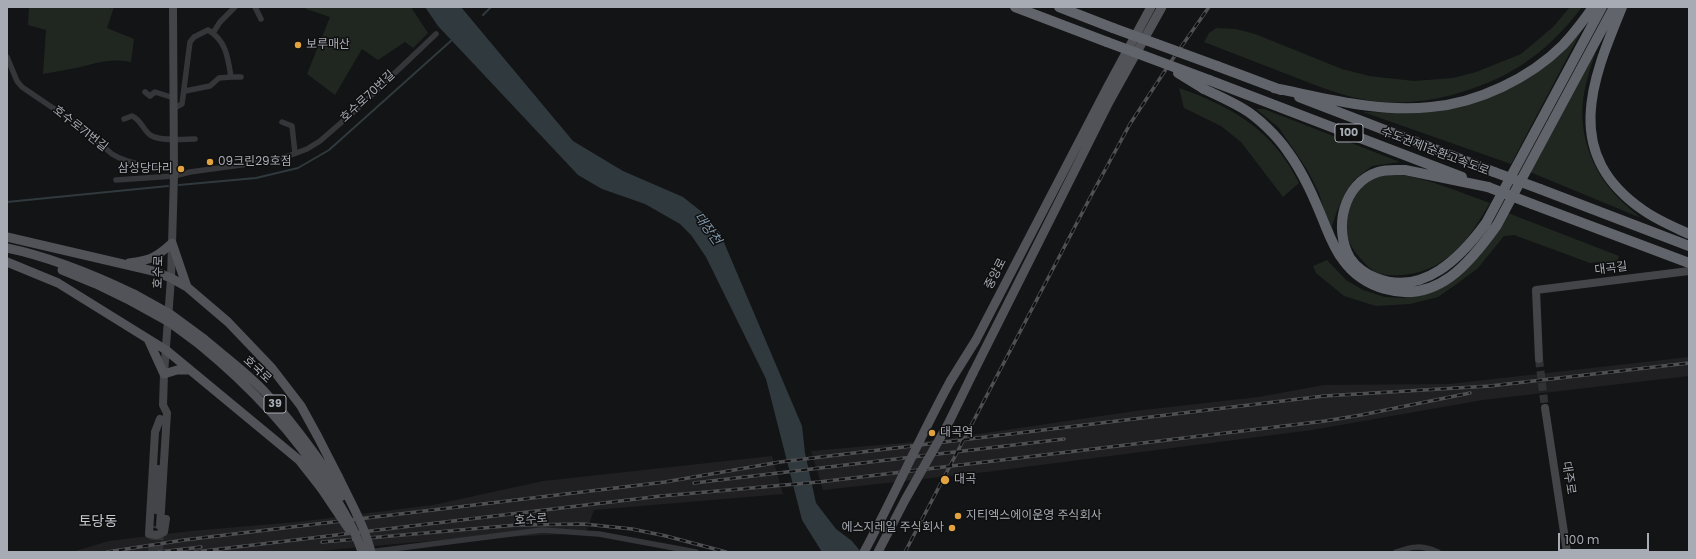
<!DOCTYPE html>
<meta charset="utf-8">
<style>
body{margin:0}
#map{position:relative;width:1696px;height:559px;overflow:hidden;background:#131415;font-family:Poppins,sans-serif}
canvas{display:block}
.frame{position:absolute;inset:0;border:8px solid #a6abb4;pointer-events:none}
.scale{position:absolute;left:1558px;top:533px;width:91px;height:18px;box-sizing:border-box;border:2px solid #a6abb4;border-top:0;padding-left:5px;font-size:12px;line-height:14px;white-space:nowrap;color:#a6abb4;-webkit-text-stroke:3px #0f0f10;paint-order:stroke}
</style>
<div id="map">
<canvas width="1696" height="559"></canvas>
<div class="frame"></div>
<div class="scale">100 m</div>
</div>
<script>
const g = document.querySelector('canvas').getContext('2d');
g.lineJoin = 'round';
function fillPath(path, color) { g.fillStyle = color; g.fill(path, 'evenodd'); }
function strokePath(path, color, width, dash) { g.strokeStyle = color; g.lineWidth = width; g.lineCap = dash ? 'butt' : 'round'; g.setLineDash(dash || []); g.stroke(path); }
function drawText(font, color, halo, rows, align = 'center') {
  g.font = font + ' Poppins,"Noto Sans KR",sans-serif'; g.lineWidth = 3; g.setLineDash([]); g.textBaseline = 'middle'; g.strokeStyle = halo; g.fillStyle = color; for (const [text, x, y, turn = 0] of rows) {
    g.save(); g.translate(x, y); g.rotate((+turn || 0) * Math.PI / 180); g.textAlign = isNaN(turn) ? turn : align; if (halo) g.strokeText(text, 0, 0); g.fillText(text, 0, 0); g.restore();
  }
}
const built = new Path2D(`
 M1689,357V376L1483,400L1312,430L986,472L823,490L811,451L938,440L1135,411L1258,397L1324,385L1449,384Z
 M772,456L783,494L594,510L586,533L429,541L307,552H72L109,541L191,531L297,522L433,505L543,481Z`);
const green = new Path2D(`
 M29,7H114L107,28L134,39L131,62C107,58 99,63 76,68C65,70 54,72 43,74L46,30L28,25Z
 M306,7H411L428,33L413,48L405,42L378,60L362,49L335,95L307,74L330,17L306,9Z
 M1570,7H1582C1546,55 1506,81 1448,96C1420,103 1390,105 1361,99C1336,94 1313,84 1289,75C1261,64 1232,53 1204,42L1209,33L1216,28L1236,29L1255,34L1342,69L1369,76L1414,81L1453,78L1476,72L1521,54L1553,27Z
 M1584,26L1511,164L1363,112L1417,113L1451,108L1487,98Z
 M1599,41C1594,58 1587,76 1584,94C1578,125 1588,161 1608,186C1617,198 1629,208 1641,218L1530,172Z
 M1179,88C1233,107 1273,130 1299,183L1283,197L1241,142L1221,126L1184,108Z
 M1256,109H1264L1400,162L1372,166L1355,179L1345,193L1337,211L1332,226L1336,242L1326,217L1319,193L1308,171L1279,128Z
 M1395,174C1428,178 1459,192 1490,203C1480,219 1470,237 1456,250C1438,268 1415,277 1390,275C1378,275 1369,269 1362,260C1344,241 1341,223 1353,199C1357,191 1365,181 1374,177C1380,175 1389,175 1395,174Z
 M1508,213L1619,256L1616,266L1598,262L1590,263L1514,235L1504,236L1478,268L1454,286L1438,297L1410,304L1376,306L1344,296L1316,273L1313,266L1327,260L1346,280L1363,290L1385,297L1406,298L1426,293L1450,281Z`);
const water = new Path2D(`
 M425,7H461L573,141L623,171L683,197L707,216L720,233L802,426L805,453L816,503L836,529L852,541L861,552H822L802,520L766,379L706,257L691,235L680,224L645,204L602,189L578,175L438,26Z`);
const stream = new Path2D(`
 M483,15L491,7
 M179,185L256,178L298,168L329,150L453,39
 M7,202L168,186`);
const secondaryTunnel = new Path2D(`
 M1539,359L1545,408
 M152,552L155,526
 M159,552L160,529`);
const street = new Path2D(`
 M255,7L261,19
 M213,33L220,22L235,7
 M7,57L17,81L22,87L78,125L112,154C128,164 156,168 174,168
 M231,77H241
 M145,92L150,96L155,92L174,98
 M174,108L182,104L190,42L194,37L208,30C226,40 228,58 231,77L219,78L210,86L185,91
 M124,119L132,116C141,120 142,128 149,134C157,142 184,139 195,139
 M282,122L292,126L295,153
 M116,180L174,176L190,172L270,161L283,158L307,149L320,141L358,108L436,34
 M369,552L542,530L599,534L696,552
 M1396,552C1413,546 1421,545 1438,552`);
const secondary = new Path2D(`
 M1539,359L1536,290L1689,271
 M1545,408L1567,552
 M160,419L155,432L149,534L157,535L164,532L166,519
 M156,510L158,469
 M160,526L167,413L163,405L164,374L171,278L174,176L173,7`);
const primary = new Path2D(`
 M7,237L153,271L171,278L187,287L228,322L271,367L301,406L318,437L338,476
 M7,248C51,257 94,275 134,294
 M7,262L58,283L166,350L299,460L321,488
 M129,263C150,260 156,258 172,243L187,287
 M62,270L96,284L131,301
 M148,339L164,374L177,370H190
 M204,339C224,356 246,372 264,391C290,419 312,449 333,480
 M200,345C250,386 292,430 327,485
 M973,373L1109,102L1162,7
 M951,380L976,340L1108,86L1151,7`);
const highway = new Path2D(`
 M1015,7L1107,42
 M1059,7L1113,28
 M1622,7C1591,82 1562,154 1643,210C1657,220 1674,227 1689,234
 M1217,66L1281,90
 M1209,80L1462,177
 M1274,88C1325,98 1379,113 1431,107C1478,103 1530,78 1563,45C1574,33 1584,20 1593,7
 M1204,89C1217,95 1230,101 1242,108C1258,117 1278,137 1288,152C1304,174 1315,200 1325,225C1330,237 1335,250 1343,260C1353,274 1368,284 1385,289C1437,304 1470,263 1497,225L1614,7
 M1299,97L1494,172
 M1488,187L1405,170C1396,170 1387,169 1378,172C1343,183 1333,229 1350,258C1356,267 1366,274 1376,278C1423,297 1461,257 1486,223L1602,7
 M1540,189L1689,246
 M1532,204L1689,263`);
const rail = new Path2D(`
 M694,483L1064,439
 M322,542L517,525L584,524L632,529L666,536L726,552
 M107,552L184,540L665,482L780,462L1216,409L1324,396L1490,386L1689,363
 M159,552L201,547
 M195,552L661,496L819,482L1325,421L1361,415L1470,393
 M905,552L1092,194L1130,124L1172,60L1209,7`);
const primaryBridge = new Path2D(`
 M134,294L170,314L204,339
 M131,301L169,322L200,345
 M338,476C350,501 364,525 371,552
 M333,480L342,496
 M327,485C342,507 354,527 362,552
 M321,488L348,528
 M864,552C895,495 920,436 951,380
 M878,552L905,500L948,424L973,373`);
const highwayBridge = new Path2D(`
 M1113,28L1217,66
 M1107,42L1209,80
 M1178,73L1204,89
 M1494,172L1540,189
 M1488,187L1532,204`);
const markers = [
 [298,45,4,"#e1a240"],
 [210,162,4,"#e1a240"],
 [181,169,4,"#e1a240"],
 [932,433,4,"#e1a240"],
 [945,480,5,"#e1a240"],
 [958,516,4,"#e1a240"],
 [952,528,4,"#e1a240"]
];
const shields = [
 [1349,133,28],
 [275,404,22]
];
const shieldNames = [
 ["100",1349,133],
 ["39",275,404]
];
const poiNames = [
 ["보루매산",306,45],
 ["09크린29호점",218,162],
 ["삼성당다리",173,169,"right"],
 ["대곡역",940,433],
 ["대곡",954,480],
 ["지티엑스에이운영 주식회사",966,516],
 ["에스지레일 주식회사",944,528,"right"]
];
const streetNames = [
 ["호수로70번길",368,97,-43],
 ["호수로71번길",80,129,38],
 ["수도권제1순환고속도로",1435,152,21],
 ["대곡길",1611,269,-7],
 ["호수로",159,272,-88],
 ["중앙로",996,274,-63],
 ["호국로",257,370,43],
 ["대주로",1568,478,81],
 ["호수로",531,520,-4]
];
const waterNames = [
 ["대장천",707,229,54]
];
const quarterNames = [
 ["토당동",98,522]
];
fillPath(built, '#202022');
fillPath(green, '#202721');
fillPath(water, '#30393e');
strokePath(stream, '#30393e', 2);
strokePath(secondaryTunnel, '#303235', 8, [8, 4]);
strokePath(street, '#35363a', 5.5);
strokePath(secondary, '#434549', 8);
strokePath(primary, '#515358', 9);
strokePath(highway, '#61646a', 10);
strokePath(rail, '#4e5054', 3.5);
strokePath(rail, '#0f0f10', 2, [6]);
strokePath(primaryBridge, '#515358', 9);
strokePath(highwayBridge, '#61646a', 10);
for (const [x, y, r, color] of markers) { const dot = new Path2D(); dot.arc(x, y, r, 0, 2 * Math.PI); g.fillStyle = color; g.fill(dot); strokePath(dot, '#0f0f10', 1.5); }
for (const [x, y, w] of shields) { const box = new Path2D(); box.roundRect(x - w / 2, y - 9, w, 18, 3); g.fillStyle = '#0f0f10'; g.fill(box); strokePath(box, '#a6abb4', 1); }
drawText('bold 11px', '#a6abb4', null, shieldNames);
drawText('12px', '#a6abb4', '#0f0f10', poiNames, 'left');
drawText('12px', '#a6abb4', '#0f0f10', streetNames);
drawText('italic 13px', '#809aac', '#0f0f10', waterNames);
drawText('14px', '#c7cad1', '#0f0f10', quarterNames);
</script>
